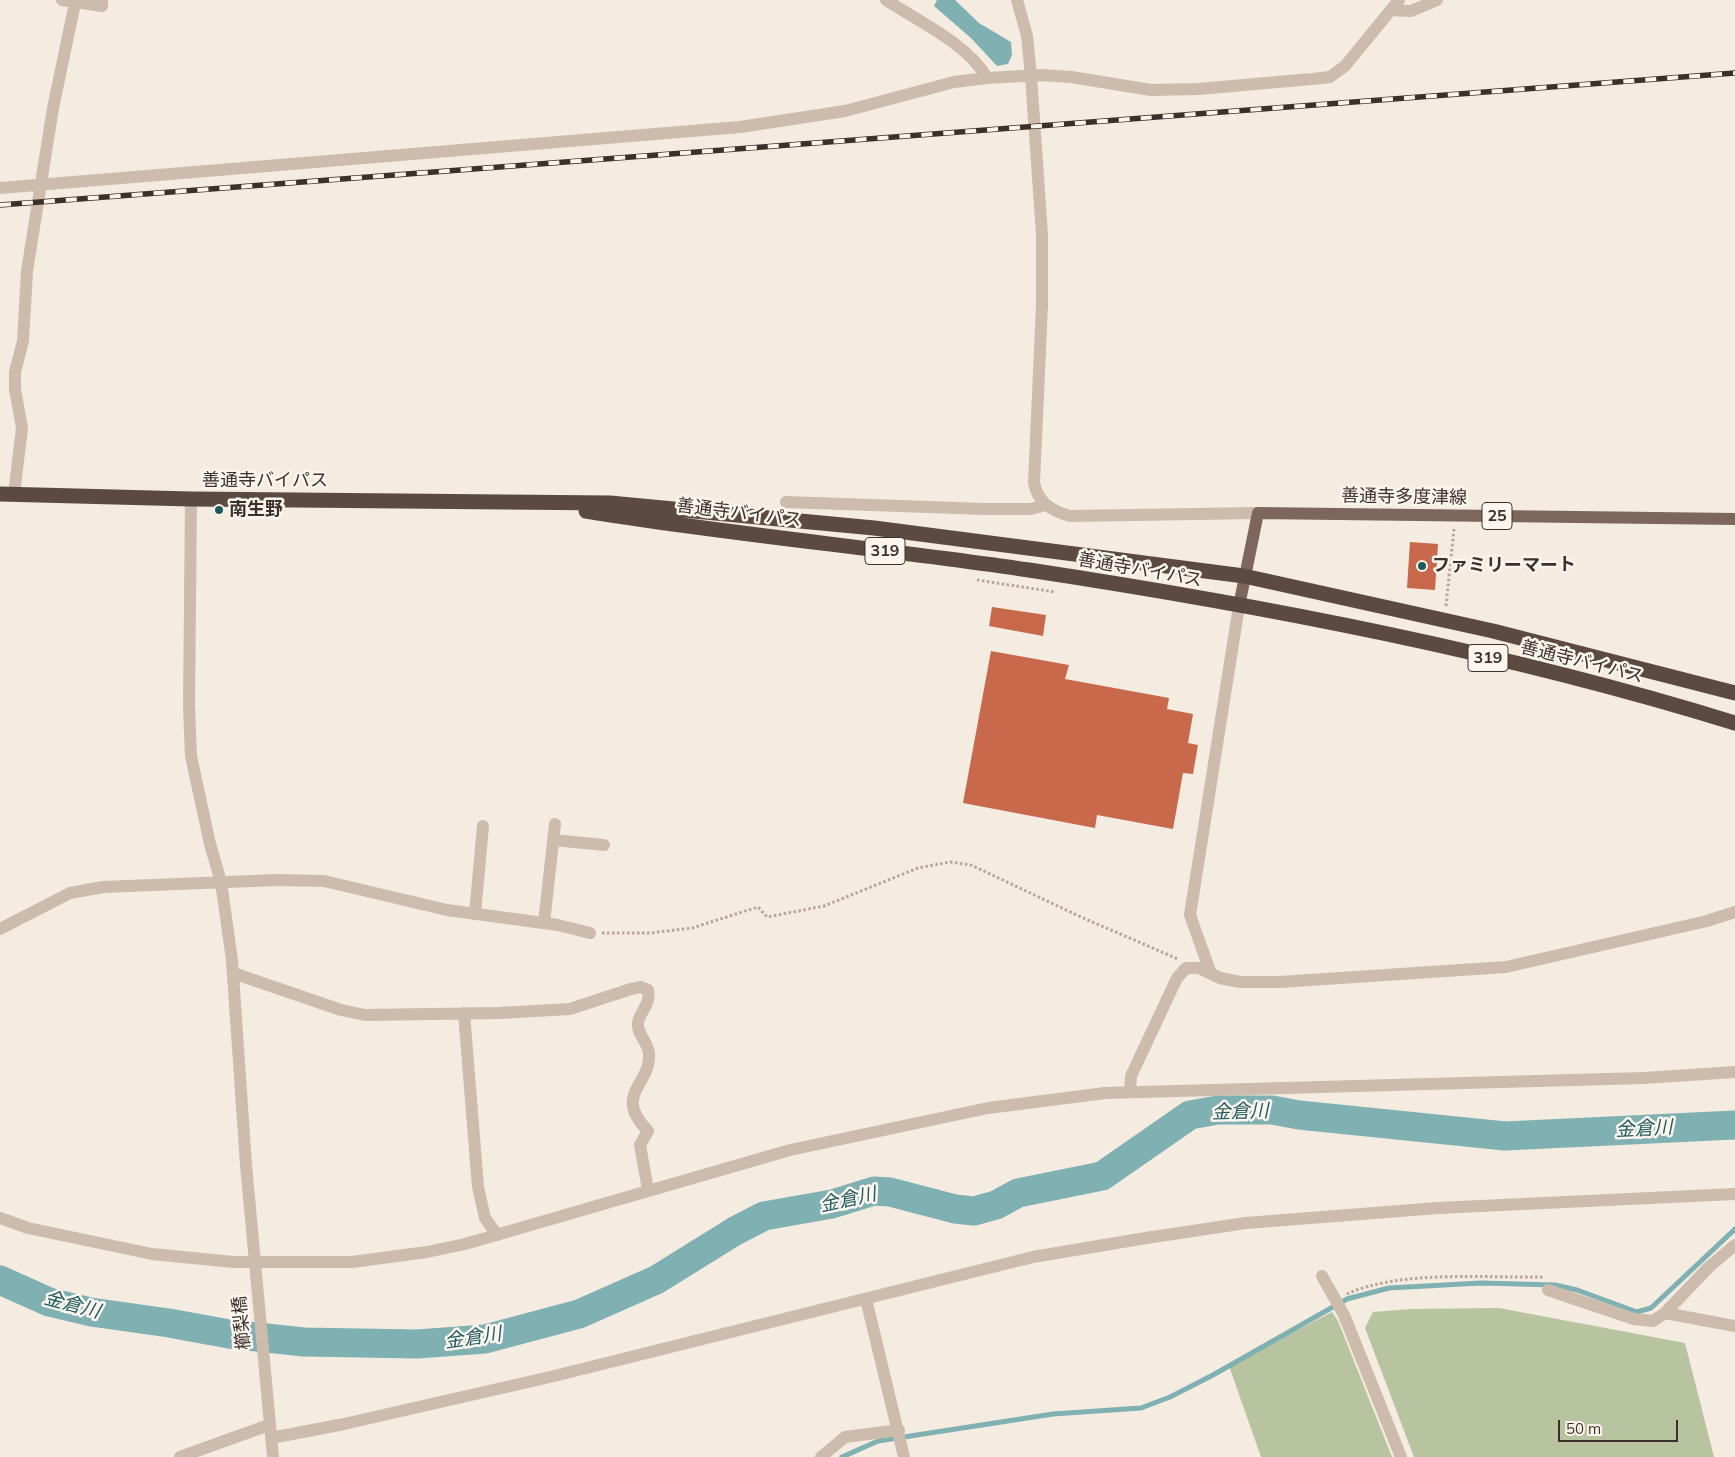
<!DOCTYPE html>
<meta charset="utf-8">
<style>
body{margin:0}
#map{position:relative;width:1735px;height:1457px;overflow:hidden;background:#f4ebe1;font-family:Mulish,sans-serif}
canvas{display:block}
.scale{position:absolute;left:1558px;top:1420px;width:120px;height:22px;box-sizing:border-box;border:2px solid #3b302b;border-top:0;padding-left:6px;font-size:15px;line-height:18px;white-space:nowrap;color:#3b302b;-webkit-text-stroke:4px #fbf5ee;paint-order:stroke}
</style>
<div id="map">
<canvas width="1735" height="1457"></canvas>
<div class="scale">50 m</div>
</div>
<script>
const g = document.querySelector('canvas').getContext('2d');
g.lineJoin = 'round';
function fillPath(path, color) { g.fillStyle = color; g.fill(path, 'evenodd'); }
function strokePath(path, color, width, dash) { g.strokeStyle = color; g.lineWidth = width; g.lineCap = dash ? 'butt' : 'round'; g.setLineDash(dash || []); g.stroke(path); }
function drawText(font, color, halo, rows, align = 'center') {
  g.font = font + ' Mulish,"Noto Sans JP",sans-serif'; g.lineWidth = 5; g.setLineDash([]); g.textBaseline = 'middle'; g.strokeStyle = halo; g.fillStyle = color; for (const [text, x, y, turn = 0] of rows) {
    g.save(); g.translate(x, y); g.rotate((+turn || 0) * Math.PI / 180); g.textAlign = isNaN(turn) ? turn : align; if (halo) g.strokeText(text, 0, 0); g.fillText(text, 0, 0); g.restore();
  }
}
const green = new Path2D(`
 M1499,1308L1685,1343L1714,1457H1414L1365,1328L1373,1312L1411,1309Z
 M1332,1312L1338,1321L1392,1457H1261L1229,1366Z`);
const water = new Path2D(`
 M937,0H955L979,23L1011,42L1012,55L1008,64L997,66L972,39L934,6Z`);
const stream = new Path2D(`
 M842,1457L878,1441L1053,1414L1141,1408L1170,1397L1213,1375L1347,1299L1389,1288L1481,1283L1555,1285L1577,1290L1637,1312L1651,1308L1735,1229`);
const river = new Path2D(`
 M0,1280L49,1302L91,1312L169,1323L229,1334L304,1342L417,1344L485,1339L579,1314L656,1280L735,1231L764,1216L832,1204L874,1191L890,1192L955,1209L974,1211L996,1205L1018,1193L1102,1176L1190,1115L1218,1110H1272L1299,1115L1505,1136L1735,1125`);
const building = new Path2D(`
 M1410,542L1438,544L1435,590L1407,588Z
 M992,607L1046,615L1043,636L989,626Z
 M991,651L1069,665L1065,679L1169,698L1167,709L1193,714L1188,743L1198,745L1193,774L1183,773L1173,829L1097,815L1095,828L963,803Z`);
const path = new Path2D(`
 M977,580L1055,592
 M1446,606L1454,529
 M602,933H650L692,928L758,907L767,917L824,906L918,868L950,862L971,865L1081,917L1178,959
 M1347,1294C1399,1270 1484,1278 1541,1277L1543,1279`);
const minor = new Path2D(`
 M62,0L102,6V0
 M886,0C918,21 968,44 987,78
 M1017,0L1027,36L1031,76L1042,235V305L1034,483C1038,503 1052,511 1070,516L1258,513
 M1391,10L1411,11L1437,0
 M0,188L740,127L845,111L954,82L987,78L1041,75L1071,77L1151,90L1198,89L1312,79L1330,77L1345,66L1399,0
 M14,494L22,428L15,389V372L23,341L27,271L53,108L75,3
 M191,499L189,707L191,756L210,844L221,882L232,960L246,1165L273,1457
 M786,502L985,509H1031L1045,505
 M554,840L604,845
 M475,914L483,826
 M544,923L555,824
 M0,929L70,893L103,887L277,880L324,881L447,910L558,925L590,933
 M1210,971L1190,915L1239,606
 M233,973L341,1010L365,1015L499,1013L570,1009L631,989L641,987L648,990C651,1004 641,1010 638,1022C636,1034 649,1043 649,1054C651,1085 612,1094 648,1131L640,1145L648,1190
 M464,1013L478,1187L485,1218L497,1235
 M1130,1092L1131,1076L1177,978L1186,968H1199L1220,978L1240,982H1280L1506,967L1707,921L1735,912
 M0,1218L28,1228L152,1254L233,1262H352L427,1252L465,1244L790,1150L988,1108L1105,1093L1644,1078L1735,1072
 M1322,1276L1344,1315L1401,1457
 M1548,1290L1634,1319L1653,1321L1665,1313L1709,1267L1735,1245
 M866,1299L904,1457
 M1665,1313L1735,1326
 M271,1438L344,1424L550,1377L1033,1257L1146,1238L1246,1223L1438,1208L1735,1194
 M180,1457L269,1425
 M821,1457L845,1437L899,1430`);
const major = new Path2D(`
 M1239,606L1258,513L1735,519`);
const highway = new Path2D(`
 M0,494L191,499L610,503L874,528L1244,576L1493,631L1735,693
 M586,511C733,535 881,548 1029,570C1266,606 1505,652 1735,723`);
const rail = new Path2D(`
 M0,205L1735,73`);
const markers = [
 [219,510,5,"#1f5a5e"],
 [1422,566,5,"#1f5a5e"]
];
const shields = [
 [1497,516,30],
 [885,551,40],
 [1488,658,40]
];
const shieldNames = [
 ["25",1497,516],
 ["319",885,551],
 ["319",1488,658]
];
const streetNames = [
 ["善通寺バイパス",265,481],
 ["善通寺多度津線",1404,497,1],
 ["善通寺バイパス",739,513,7],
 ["善通寺バイパス",1140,570,10],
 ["善通寺バイパス",1582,662,14],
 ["櫛梨橋",242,1323,-95]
];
const poiNames = [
 ["南生野",229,510],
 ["ファミリーマート",1432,566]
];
const waterNames = [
 ["金倉川",1240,1112,-2],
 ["金倉川",1644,1129,-3],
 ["金倉川",848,1200,-12],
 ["金倉川",72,1305,15],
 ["金倉川",473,1338,-8]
];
fillPath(green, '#b8c4a0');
fillPath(water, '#7fb0b2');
strokePath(stream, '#7fb0b2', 5);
strokePath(river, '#7fb0b2', 29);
fillPath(building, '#c8694b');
strokePath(path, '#b9a596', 3, [2.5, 2.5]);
strokePath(minor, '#cdbbac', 12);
strokePath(major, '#7d675c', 12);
strokePath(highway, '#5c4a42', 15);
strokePath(rail, '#3b302b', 5.5);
strokePath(rail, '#fbf5ee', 4, [11]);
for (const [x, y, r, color] of markers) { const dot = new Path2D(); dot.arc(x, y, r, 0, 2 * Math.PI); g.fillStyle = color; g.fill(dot); strokePath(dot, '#fbf5ee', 2); }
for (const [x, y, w] of shields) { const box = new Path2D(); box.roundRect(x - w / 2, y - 13.5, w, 27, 4); g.fillStyle = '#fbf5ee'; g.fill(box); strokePath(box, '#3b302b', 1); }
drawText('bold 16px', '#3b302b', null, shieldNames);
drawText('18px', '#3b302b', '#fbf5ee', streetNames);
drawText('bold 18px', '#3b302b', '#fbf5ee', poiNames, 'left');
drawText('italic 19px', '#1f5a5e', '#fbf5ee', waterNames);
</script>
